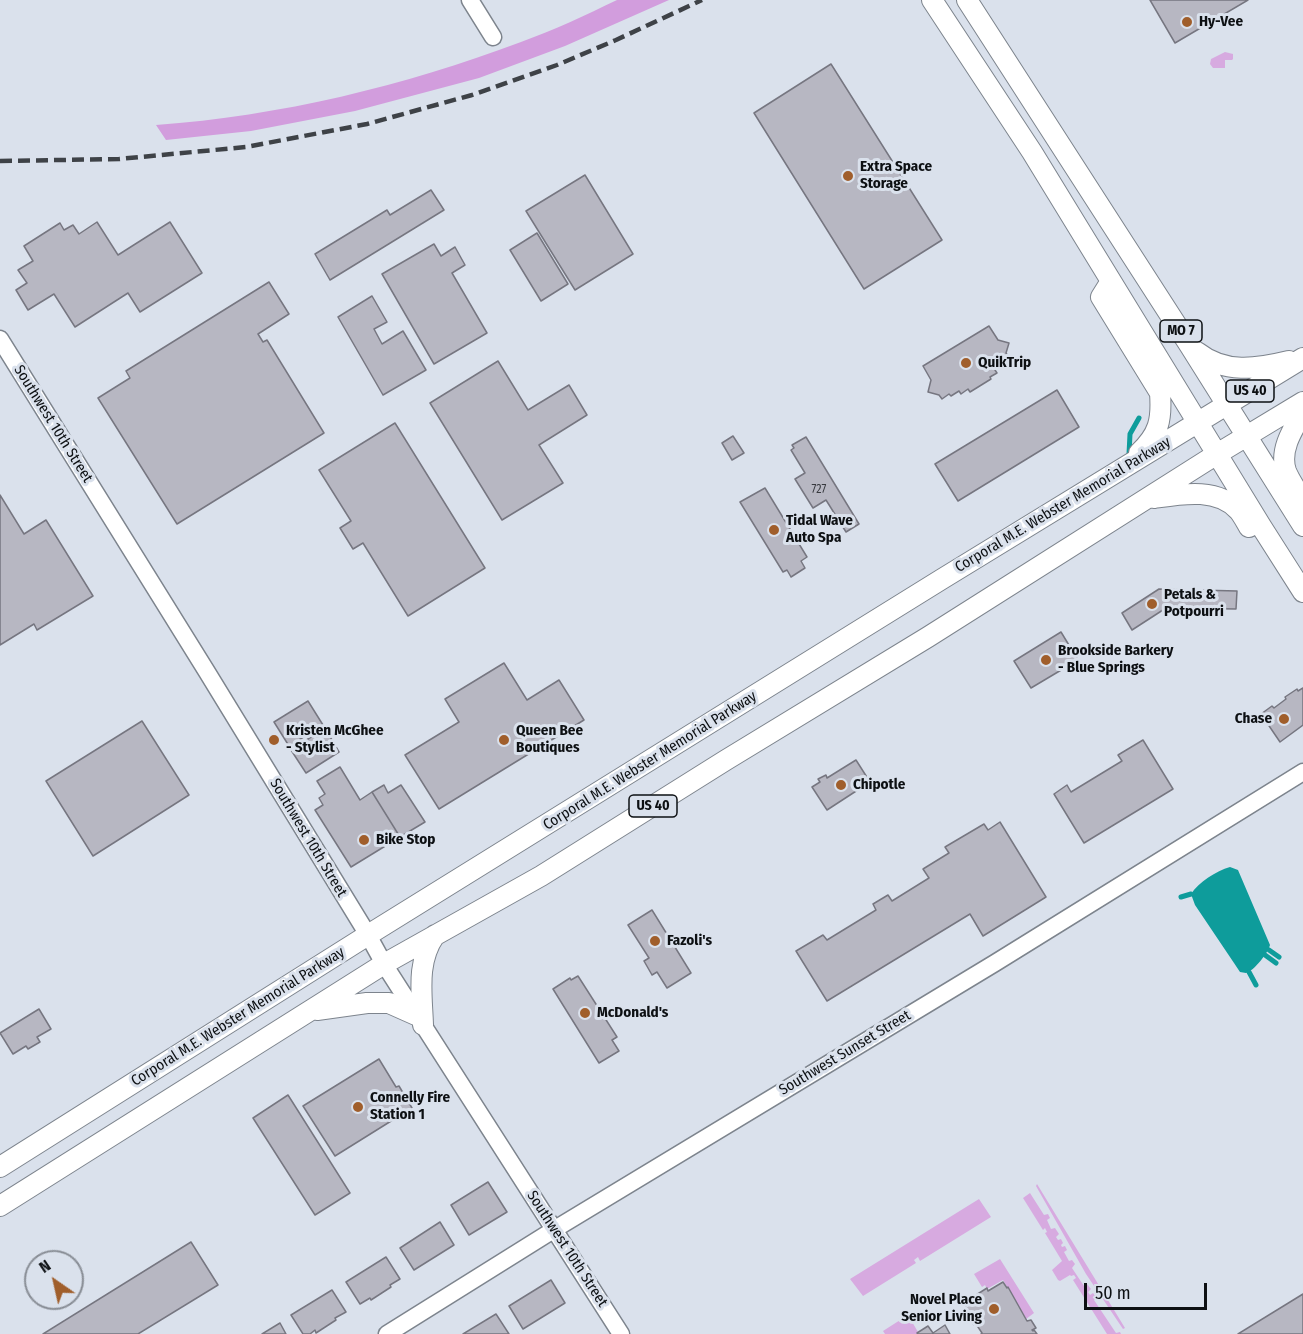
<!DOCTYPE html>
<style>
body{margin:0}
#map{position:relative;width:1303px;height:1334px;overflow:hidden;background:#dae1ec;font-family:"Fira Sans Condensed",sans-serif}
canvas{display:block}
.north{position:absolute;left:24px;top:1250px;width:60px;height:60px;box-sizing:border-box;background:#dae1ec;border:2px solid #888d95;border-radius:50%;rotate:326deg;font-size:16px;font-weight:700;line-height:24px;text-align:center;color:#0d1013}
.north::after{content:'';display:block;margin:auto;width:21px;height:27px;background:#a05e2b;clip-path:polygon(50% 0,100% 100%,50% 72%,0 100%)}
.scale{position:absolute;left:1084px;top:1283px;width:123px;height:27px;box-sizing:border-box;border:3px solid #0d1013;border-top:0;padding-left:8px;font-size:18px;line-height:21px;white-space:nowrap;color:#0d1013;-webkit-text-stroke:4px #dae1ec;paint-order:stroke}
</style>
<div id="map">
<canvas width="1303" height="1334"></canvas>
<div class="north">N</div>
<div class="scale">50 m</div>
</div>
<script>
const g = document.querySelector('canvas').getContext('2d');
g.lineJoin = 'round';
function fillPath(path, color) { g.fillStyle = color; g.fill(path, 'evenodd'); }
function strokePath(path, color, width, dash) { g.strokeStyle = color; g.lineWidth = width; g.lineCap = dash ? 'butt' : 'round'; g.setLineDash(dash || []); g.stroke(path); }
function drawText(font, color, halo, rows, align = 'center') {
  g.font = font + ' "Fira Sans Condensed",sans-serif'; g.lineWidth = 6; g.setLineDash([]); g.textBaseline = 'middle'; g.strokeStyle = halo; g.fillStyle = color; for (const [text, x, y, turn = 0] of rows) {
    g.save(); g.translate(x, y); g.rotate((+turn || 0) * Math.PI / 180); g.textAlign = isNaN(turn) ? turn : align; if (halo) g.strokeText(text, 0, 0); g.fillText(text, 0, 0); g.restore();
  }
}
const green = new Path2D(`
 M1225,52L1233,54V59L1232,60H1225V68H1213L1210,64L1211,59Z
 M1037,1184L1125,1328L1123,1329L1086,1274L1036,1186Z
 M1030,1193L1044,1215L1048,1214L1050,1218L1047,1220L1051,1229L1055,1228L1059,1234L1056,1237L1058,1240L1061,1239L1063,1243L1061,1245L1062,1247L1065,1246L1067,1250L1064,1252L1069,1261L1072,1260L1075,1264L1072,1268L1084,1286L1087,1284L1091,1289L1088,1292L1090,1295L1093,1293L1097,1298L1094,1300L1116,1333L1120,1332L1121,1334H1107L1073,1280L1076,1278L1074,1275L1071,1276L1070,1275L1060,1281L1058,1280L1052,1270L1062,1261L1045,1233L1047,1232L1045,1228L1043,1230L1023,1198Z
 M979,1199L991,1217L920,1261L918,1257L914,1260L916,1263L863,1296L850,1279Z
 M1000,1259L1034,1313L1026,1319L1003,1280L987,1289L985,1285L982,1287L974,1274Z
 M908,1315L918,1332V1334H885L883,1331Z`);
const forest = new Path2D(`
 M617,0H669L565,46L479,78L355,111L251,131L166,140L156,125C280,116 404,86 521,42C554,30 586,15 617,0Z`);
const water = new Path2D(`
 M1230,867L1238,870L1270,945C1268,953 1254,971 1246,973C1244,973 1242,972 1240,972L1234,963L1195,905L1191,894C1199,882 1216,871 1230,867Z`);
const stream = new Path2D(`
 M1129,454L1130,434L1139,418
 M1181,897L1191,894
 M1269,950L1279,957
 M1265,955L1276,963
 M1249,972L1256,985`);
const building = new Path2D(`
 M1150,0H1248L1175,43Z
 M831,64L942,240L864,289L754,113Z
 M585,175L633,254L575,290L526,211Z
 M431,190L444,210L330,280L315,254L387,210L390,215Z
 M97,222L118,255L170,222L202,273L140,312L128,293L75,327L54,294L28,310L16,290L27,283L18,270L33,261L24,246L60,223L64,230L73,225L79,234Z
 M537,233L568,284L541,301L510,250Z
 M434,244L441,256L455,247L465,265L452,273L487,333L434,364L382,274Z
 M269,282L289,314L258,334L263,342L267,340L324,433L177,524L98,398L130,378L126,371Z
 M372,296L387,322L374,329L382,344L403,331L426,370L383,395L338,317Z
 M989,326L998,340L1009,343L1006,353L1009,358L1002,362L1004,364L995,370L997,373L990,377L991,379L970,392L968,389L961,394L959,391L951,396L949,394L942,399L939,395L928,392L931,380L923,366Z
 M498,361L528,410L569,385L587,415L539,445L563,483L502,520L430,403Z
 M1057,390L1079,427L958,501L935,464Z
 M395,423L485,568L408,616L363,543L353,549L340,528L351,521L319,470Z
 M733,436L744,453L732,460L722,443Z
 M806,437L859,524L846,532L826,500L813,508L795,479L805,473L791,450L794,448L792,445Z
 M765,488L807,557L801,561L805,568L791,577L787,570L783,572L740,502Z
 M0,495L24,534L46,520L93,596L37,630L34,624L0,645Z
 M1159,589L1237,591L1236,609L1166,608L1132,630L1122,613Z
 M1061,632L1078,660L1031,688L1014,661Z
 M504,663L527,700L559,680L584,720L439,809L405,755L459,722L445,699Z
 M1303,688V725L1280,742L1261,714L1272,706L1274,708L1286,699L1285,697L1297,689L1298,691Z
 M308,701L323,725L289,746L274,722Z
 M142,721L189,795L93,856L46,781Z
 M325,728L339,752L306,773L291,750Z
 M1143,740L1173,789L1084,843L1054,794L1067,785L1071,792L1122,761L1118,755Z
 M856,760L870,782L827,810L812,787L820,782L818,779L826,775L827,778Z
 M340,767L360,800L372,792L400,837L351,867L315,810L323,805L319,798L325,794L317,781Z
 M384,785L388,793L401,785L425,822L400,837L372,792Z
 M1000,822L1046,897L983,936L970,914L827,1001L796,951L823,935L827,940L876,910L873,904L888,895L892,901L929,878L923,869L949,853L945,847L984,824L988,830Z
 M652,910L691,973L667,988L657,972L652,975L644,961L649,958L628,925Z
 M578,976L617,1037L612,1040L619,1051L599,1063L553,989L570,978L571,980Z
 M39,1009L51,1029L37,1037L40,1042L28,1049L26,1046L13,1054L0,1033Z
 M379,1059L396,1087L399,1086L412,1108L335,1156L303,1106Z
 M288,1095L350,1193L315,1215L253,1118Z
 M488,1182L507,1212L469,1235L451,1205Z
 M440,1222L454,1245L414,1270L400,1248Z
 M191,1242L218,1285L138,1334H43Z
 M386,1257L400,1279L390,1285L391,1287L371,1300L370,1298L360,1304L346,1282Z
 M551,1280L565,1303L523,1329L509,1306Z
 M1003,1282L1007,1288L1008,1287L1027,1321L1031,1320L1036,1328L1032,1330L1033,1331L1034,1330L1037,1334H981L982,1333L976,1324L974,1325L966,1312L968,1311L966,1307L976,1301L973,1297L987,1288L988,1291Z
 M332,1290L346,1312L335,1318L336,1320L316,1333L315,1330L310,1334H303L291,1315Z
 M1303,1294V1334H1238Z
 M496,1314L509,1334H463Z
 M280,1323L286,1334H262Z
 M945,1325L950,1334H918L917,1333L928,1326L933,1333Z`);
const minor = new Path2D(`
 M470,0L493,37
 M0,339L207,672L368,935L384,964L621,1334
 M387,1334L555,1229L995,963L1303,772`);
const major = new Path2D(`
 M932,0L1032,152L1261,526L1303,592
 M967,0L1190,346L1303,526
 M1111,281L1101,297L1160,393C1162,420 1159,434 1139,453
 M1197,352C1225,374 1256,369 1289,361
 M1303,412C1293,429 1279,450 1286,471C1290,481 1297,491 1303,500
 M1154,498C1181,494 1218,487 1239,511C1243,516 1246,522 1249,527
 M317,1010L367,1003H389L416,1015
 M423,1025C422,994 416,962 435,935
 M0,1167L368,935L942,579L1303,358
 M0,1206L384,964L541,876L726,760L928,637L1217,454L1303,402`);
const rail = new Path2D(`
 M0,161L119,159L246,147L367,124L472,95L557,65L616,40L702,0`);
const markers = [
 [1187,22,6,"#a05e2b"],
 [848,176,6,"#a05e2b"],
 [966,363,6,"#a05e2b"],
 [774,530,6,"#a05e2b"],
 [1152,604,6,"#a05e2b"],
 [1046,660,6,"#a05e2b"],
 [1284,719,6,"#a05e2b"],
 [274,740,6,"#a05e2b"],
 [504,740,6,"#a05e2b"],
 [841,785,6,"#a05e2b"],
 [364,840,6,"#a05e2b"],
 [655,941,6,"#a05e2b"],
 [585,1013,6,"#a05e2b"],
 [358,1107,6,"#a05e2b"],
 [994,1309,6,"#a05e2b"]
];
const numberNames = [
 ["727",819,490]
];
const shields = [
 [1181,331,42],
 [1250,391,48],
 [653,806,48]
];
const shieldNames = [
 ["MO 7",1181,331],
 ["US 40",1250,391],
 ["US 40",653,806]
];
const poiNames = [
 ["Hy-Vee",1199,22],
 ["Extra Space",860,167],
 ["Storage",860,184],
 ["QuikTrip",978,363],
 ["Tidal Wave",786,521],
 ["Auto Spa",786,538],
 ["Petals &",1164,595],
 ["Potpourri",1164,612],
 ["Brookside Barkery",1058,651],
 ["- Blue Springs",1058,668],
 ["Chase",1272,719,"right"],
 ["Kristen McGhee",286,731],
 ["- Stylist",286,748],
 ["Queen Bee",516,731],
 ["Boutiques",516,748],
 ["Chipotle",853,785],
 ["Bike Stop",376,840],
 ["Fazoli's",667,941],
 ["McDonald's",597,1013],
 ["Connelly Fire",370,1098],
 ["Station 1",370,1115],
 ["Novel Place",982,1300,"right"],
 ["Senior Living",982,1317,"right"]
];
const streetNames = [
 ["Southwest 10th Street",53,424,58],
 ["Corporal M.E. Webster Memorial Parkway",1063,505,-31],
 ["Corporal M.E. Webster Memorial Parkway",650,761,-32],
 ["Southwest 10th Street",308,838,59],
 ["Corporal M.E. Webster Memorial Parkway",238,1017,-32],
 ["Southwest Sunset Street",845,1053,-31],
 ["Southwest 10th Street",567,1249,57]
];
fillPath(green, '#d7aae0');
fillPath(forest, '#d29ddd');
fillPath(water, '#0e9c9b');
strokePath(stream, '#0e9c9b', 5);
fillPath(building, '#b7b7c2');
strokePath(building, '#767680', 1.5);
strokePath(minor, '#7d848d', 19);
strokePath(major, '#7d848d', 22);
strokePath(minor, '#fff', 16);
strokePath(major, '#fff', 20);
strokePath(rail, '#3e4247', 4.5, [12, 6]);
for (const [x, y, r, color] of markers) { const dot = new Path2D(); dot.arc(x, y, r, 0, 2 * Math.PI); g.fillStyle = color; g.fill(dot); strokePath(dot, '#dae1ec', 2); }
drawText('12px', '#383a3f', null, numberNames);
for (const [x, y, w] of shields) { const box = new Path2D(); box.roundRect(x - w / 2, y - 11, w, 22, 4.5); g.fillStyle = '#dae1ec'; g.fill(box); strokePath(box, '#0d1013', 1.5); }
drawText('bold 14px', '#0d1013', null, shieldNames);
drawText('bold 15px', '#0d1013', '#dae1ec', poiNames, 'left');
drawText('15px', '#0d1013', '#dae1ec', streetNames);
</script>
